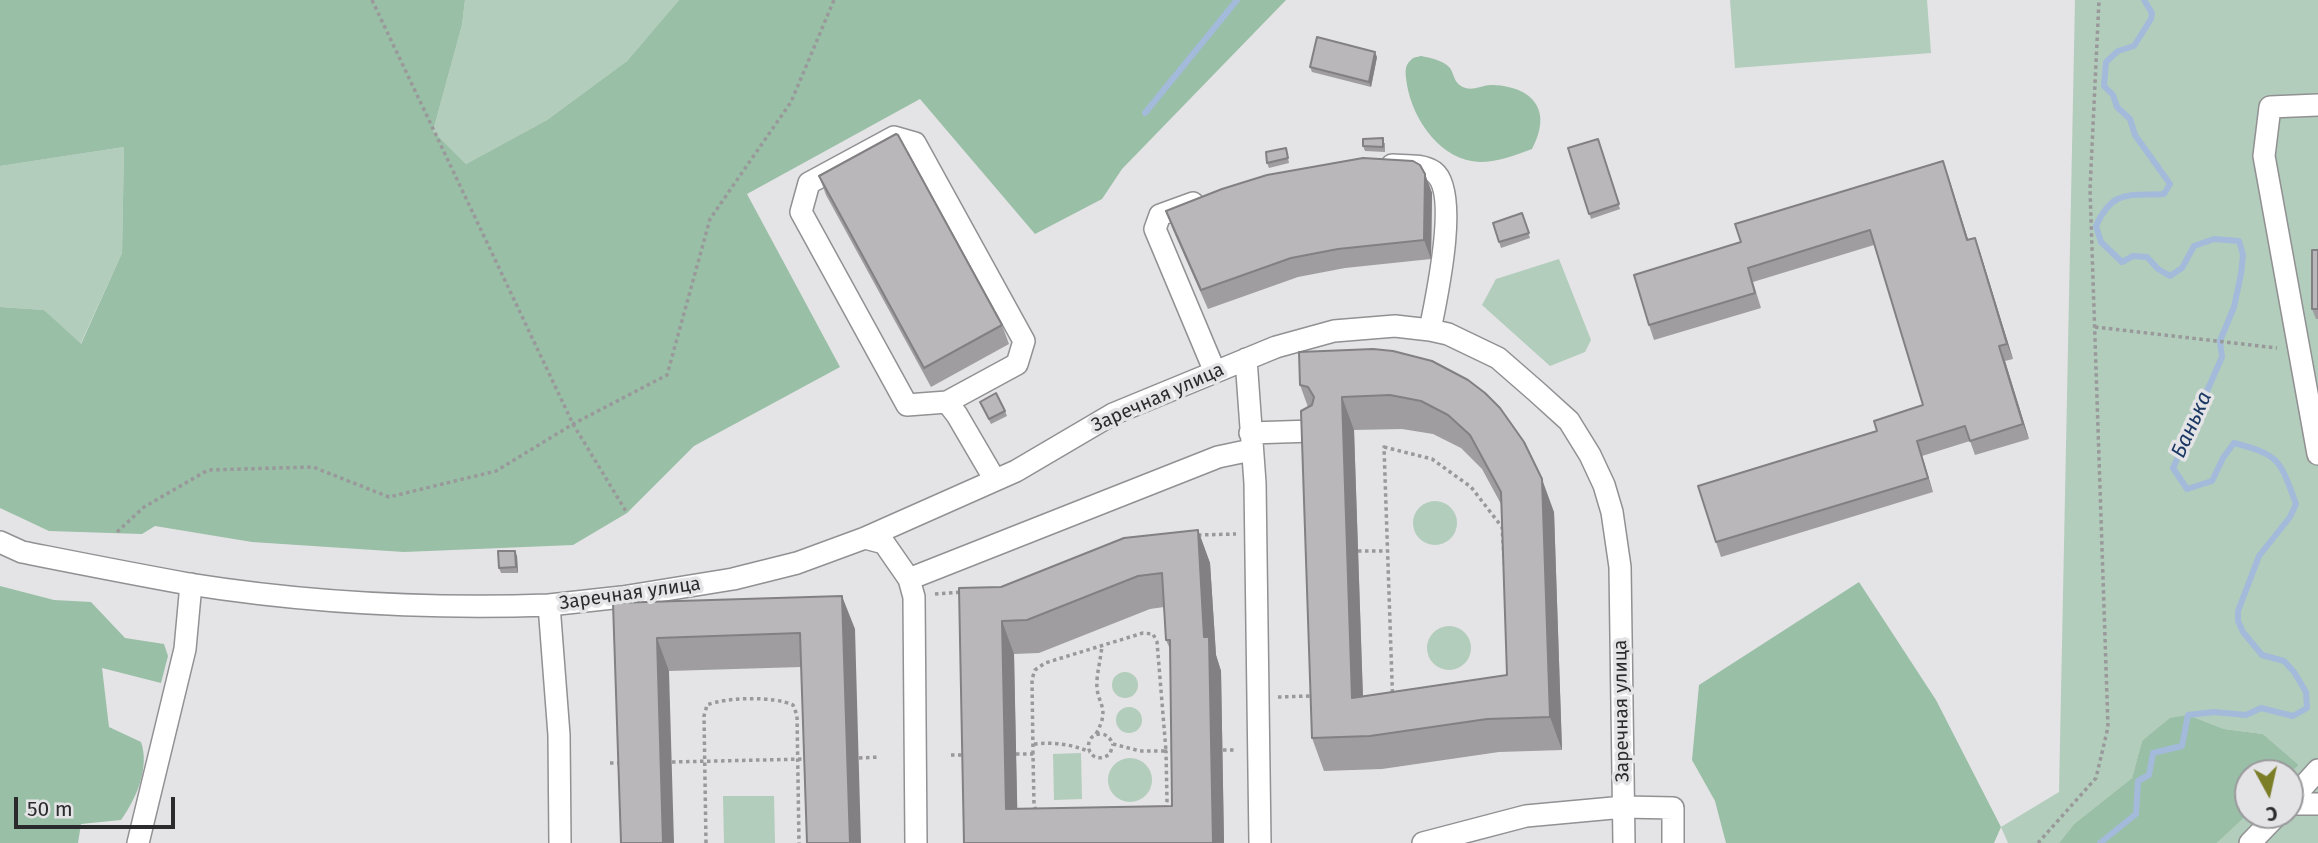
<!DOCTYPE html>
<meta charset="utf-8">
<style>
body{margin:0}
#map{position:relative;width:2318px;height:843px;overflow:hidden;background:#e4e3e6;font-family:"Fira Sans",sans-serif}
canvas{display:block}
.north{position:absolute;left:2234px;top:759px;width:70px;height:70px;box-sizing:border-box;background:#e4e3e6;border:2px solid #9a999c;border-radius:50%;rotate:172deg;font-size:19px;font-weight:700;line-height:28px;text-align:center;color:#2b2a2c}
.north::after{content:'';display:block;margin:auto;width:24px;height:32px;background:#7b7e27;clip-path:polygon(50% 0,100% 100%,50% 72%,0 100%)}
.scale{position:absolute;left:14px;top:797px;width:161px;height:32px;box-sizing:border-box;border:4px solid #2b2a2c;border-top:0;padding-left:9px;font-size:21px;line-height:24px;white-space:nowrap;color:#2b2a2c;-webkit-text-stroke:5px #e4e3e6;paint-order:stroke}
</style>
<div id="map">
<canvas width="2318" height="843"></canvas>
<div class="north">С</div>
<div class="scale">50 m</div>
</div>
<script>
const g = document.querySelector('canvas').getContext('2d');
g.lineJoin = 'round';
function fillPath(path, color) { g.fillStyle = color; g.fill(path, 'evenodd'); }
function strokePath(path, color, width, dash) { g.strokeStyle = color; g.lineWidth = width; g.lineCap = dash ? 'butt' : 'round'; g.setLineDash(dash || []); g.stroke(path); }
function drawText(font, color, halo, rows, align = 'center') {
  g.font = font + ' "Fira Sans",sans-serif'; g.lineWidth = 7; g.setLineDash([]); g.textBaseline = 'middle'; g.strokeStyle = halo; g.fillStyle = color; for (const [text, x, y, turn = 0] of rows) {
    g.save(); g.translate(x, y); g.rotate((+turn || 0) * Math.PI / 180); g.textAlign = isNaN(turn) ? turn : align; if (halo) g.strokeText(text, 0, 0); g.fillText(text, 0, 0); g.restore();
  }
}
const green = new Path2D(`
 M465,0H679L627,61L547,120L466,164L433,131L462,25Z
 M1730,0H1927L1931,53L1735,68Z
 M2075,0H2318V843H2217L2248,814L2290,815V773L2299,765L2263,734L2224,729L2188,715L2142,741L2132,778L2074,824L2059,843H2008L2001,827L2059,792Z
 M124,147L122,253L80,345L44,310L0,307V166Z
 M1559,259L1591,340L1585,352L1550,366L1482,305L1496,279Z
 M1413 523a22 22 0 1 1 44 0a22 22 0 1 1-44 0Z
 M1427 648a22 22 0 1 1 44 0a22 22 0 1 1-44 0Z
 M1112 685a13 13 0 1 1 26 0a13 13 0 1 1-26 0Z
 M1116 720a13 13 0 1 1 26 0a13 13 0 1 1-26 0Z
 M1081,753L1082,799L1054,800L1053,754Z
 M1108 780a22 22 0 1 1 44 0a22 22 0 1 1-44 0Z
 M723,796H774L775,843H724Z`);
const forest = new Path2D(`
 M0,0H465L462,25L433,131L466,164L547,120L627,61L679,0H1286L1122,169L1102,199L1035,234L920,99L747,194L840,367L694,446L627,513L573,545L404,552L252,542L155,526L142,534L49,531L0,508V307L44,310L81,344L122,253L124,147L0,166Z
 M1421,56C1430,58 1443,60 1450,68C1454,74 1454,82 1461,86C1472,93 1482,84 1493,85C1533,87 1553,110 1532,149C1516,155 1498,162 1480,162C1441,161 1413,120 1407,85C1406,76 1403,66 1411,60C1413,57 1417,57 1421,56Z
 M1859,582L1936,700L2001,827L1994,843H1726L1715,801L1692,760L1699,685Z
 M0,586L54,600L91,602L125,638L164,644L168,656L161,683L102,668L109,727L141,742C150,768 136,799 121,820L81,824L78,843H0Z
 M2188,715L2224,729L2263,734L2299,765L2290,773H2248V814L2217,843H2059L2074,824L2132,778L2142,741L2170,718Z`);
const stream = new Path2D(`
 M1145,113L1237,0
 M2100,843L2136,814L2138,781L2149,775L2153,753L2182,746L2188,715L2214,712L2246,715L2261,708L2293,716L2307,708L2306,692L2294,672L2284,661L2262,655L2243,632L2238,621V611L2259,556L2290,517L2296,504C2280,461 2281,455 2234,443L2223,458L2212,481L2187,489L2173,468L2222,357L2220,341L2234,307L2241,274L2243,255L2239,241L2214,239L2194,246L2182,268L2170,276L2158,269L2147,257L2133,256L2122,262L2101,242L2096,226C2113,189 2128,196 2164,194L2170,184L2135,135L2130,119L2117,107L2113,95L2104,86L2106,62L2118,51L2134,46L2151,19L2152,13L2144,0`);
const path = new Path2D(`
 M372,0L573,424L627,513
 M2095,327L2277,348
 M1384,447L1432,459L1471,487L1502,527L1509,630L1510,682L1393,710Z
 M117,532L144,507L208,470L313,467L389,497L496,471L573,424L667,375L710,219L791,102L834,0
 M1198,535L1236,534
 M1358,551H1387
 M935,594L962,592
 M1278,697L1311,696
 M1096,734C1112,705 1095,705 1097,680C1098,668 1101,657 1102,645
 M1034,744C1054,742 1071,744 1090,752
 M1223,750H1235
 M1016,754H1033L1034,805L1037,813
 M1033,754L1032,679L1035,670L1045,663L1143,633L1153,634L1157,642L1166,751H1140L1113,744C1110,738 1107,734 1100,734C1080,735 1088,769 1110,754L1113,744
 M951,755H965
 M859,758L880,757
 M672,762L806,759
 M610,763H620
 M1165,809L1167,801L1166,751H1174
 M706,843L704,716L707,705C727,697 774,696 793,705L797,715L799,843
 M2038,843L2096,778L2108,727L2090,189L2099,0`);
const minor = new Path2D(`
 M2318,105L2270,107L2264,156L2318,454
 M894,137L915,143L1024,341L1017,364L947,402L907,405L801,212L809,183Z
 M1392,165C1406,166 1422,164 1434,172C1460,192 1436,300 1430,330
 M1193,203L1160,215L1155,229L1215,372
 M1246,359L1255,483L1260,843
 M947,402L957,415L995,480
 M1250,433L1313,431
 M865,538L884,543L909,579L914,597L916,843
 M0,542L22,552C78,563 133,574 189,584C308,603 429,609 549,605
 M909,579L1218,457L1251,450
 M2290,801L2318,770
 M2290,804H2318
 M138,843L185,649L191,584
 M560,843L559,735L549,605L622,597L733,579L797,563L865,538L1016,471L1113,414L1276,347L1334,331L1395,326L1430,330L1448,334L1498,358L1537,392L1569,421L1590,455L1604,485L1612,512L1620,567L1624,843
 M1423,843L1526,816L1624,807L1673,808V843
 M2250,843L2277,815`);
const wall = new Path2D(`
 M1377,57L1371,87L1312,72L1310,67Z
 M1598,139L1620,209L1591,219L1568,148Z
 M1385,143V152L1365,151L1363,146Z
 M1286,148L1289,163L1269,168L1267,163Z
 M1943,161L1968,240L1980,252L2013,359L2005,361L2029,439L1975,455L1970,441L1922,456L1933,492L1721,557L1716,542L1877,431L1923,405L1874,245L1753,282L1761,308L1654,340L1649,325L1741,242Z
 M1425,174L1432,193L1431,259L1345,268L1298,277L1208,309L1173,230L1166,211Z
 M819,176L1002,325L1009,344L931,387L826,195Z
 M1522,213L1530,238L1501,248L1493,223Z
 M2318,250V319H2316L2312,309Z
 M1393,351L1554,512L1562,750L1499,752L1382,769L1324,771L1312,738L1308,407L1300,385ZM1402,429L1433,434L1461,448L1482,469L1501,504L1507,675L1363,697L1354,430Z
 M980,402L1005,411L1007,416L991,424Z
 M1198,530L1210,563L1216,655L1221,671L1224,843H964L1001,587ZM1164,607L1166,640L1170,649L1172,806L1017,809L1014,654L1039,653L1150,609Z
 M517,556L518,573H501L499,568Z
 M613,603L855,629L801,667L669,671Z`);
const shadedWall = new Path2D(`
 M1375,52L1377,57L1371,87L1369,82Z
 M1943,161L1948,175L1973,255L1967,240Z
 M1425,174L1432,193L1431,259L1424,240Z
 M1975,238L1980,252L2013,359L2007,344Z
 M1999,346L2005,361L2029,439L2023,424Z
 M1342,397L1354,430L1364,731L1352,698Z
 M1917,441L1922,456L1933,492L1928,478Z
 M1542,479L1554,512L1562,750L1550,717Z
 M1198,530L1210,563L1216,655L1221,671L1224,843H1213Z
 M515,551L517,556L518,573L516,567Z
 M842,596L855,629L861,843H850Z
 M1002,621L1014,654L1018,842L1006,809Z
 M657,638L669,671L674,843H663Z`);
const building = new Path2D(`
 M1317,37L1375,52L1369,82L1310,67Z
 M896,134L898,135L1002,325L924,368L819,176Z
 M1383,138V147L1363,146V139Z
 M1598,139L1619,204L1589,214L1568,148Z
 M1286,148L1288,158L1267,163L1266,152Z
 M1363,158L1413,161L1420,165L1425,174L1424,240L1338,249L1291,258L1201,290L1166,211L1222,189L1267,175Z
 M1943,161L1967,240L1975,238L2007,344L1999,346L2023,424L1970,441L1965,426L1917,441L1928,478L1716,542L1698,486L1877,431L1874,421L1923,405L1870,230L1748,268L1755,293L1649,325L1634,275L1741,242L1735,224Z
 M1522,213L1529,233L1499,242L1493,223Z
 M2312,250H2318V309H2312Z
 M1373,349L1393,351L1432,361L1468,380L1485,393L1500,408L1524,442L1542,479L1550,717L1487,719L1370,736L1312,738L1301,411L1312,405L1314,397L1308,387L1300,385L1299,352ZM1390,395L1421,401L1448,415L1470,435L1501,492L1507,675L1352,698L1342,397Z
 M996,393L1005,411L989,419L980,402Z
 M1198,530L1204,637H1209L1213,843H964L959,588L1001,587L1124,538ZM1162,573L1166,640H1170L1172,806L1006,809L1002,621L1027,620L1138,576Z
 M498,551H515L516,567L499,568Z
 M842,596L850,843H807L800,633L657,638L663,843H621L613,603Z`);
const streetNames = [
 ["Заречная улица",1158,398,-24],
 ["Заречная улица",630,594,-8],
 ["Заречная улица",1622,711,-91]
];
const waterNames = [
 ["Банька",2192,425,-66]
];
fillPath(green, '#b2cdbb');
fillPath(forest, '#99bfa6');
strokePath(stream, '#a3badb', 6);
strokePath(minor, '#919093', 24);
strokePath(path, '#99989a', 3.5, [3.5, 3.5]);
strokePath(minor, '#fff', 21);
fillPath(wall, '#a09da0');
fillPath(shadedWall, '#828082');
fillPath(building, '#bab7ba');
strokePath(building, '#828082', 2);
drawText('19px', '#2b2a2c', '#e4e3e6', streetNames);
drawText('italic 21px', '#1a3862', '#e4e3e6', waterNames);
</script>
